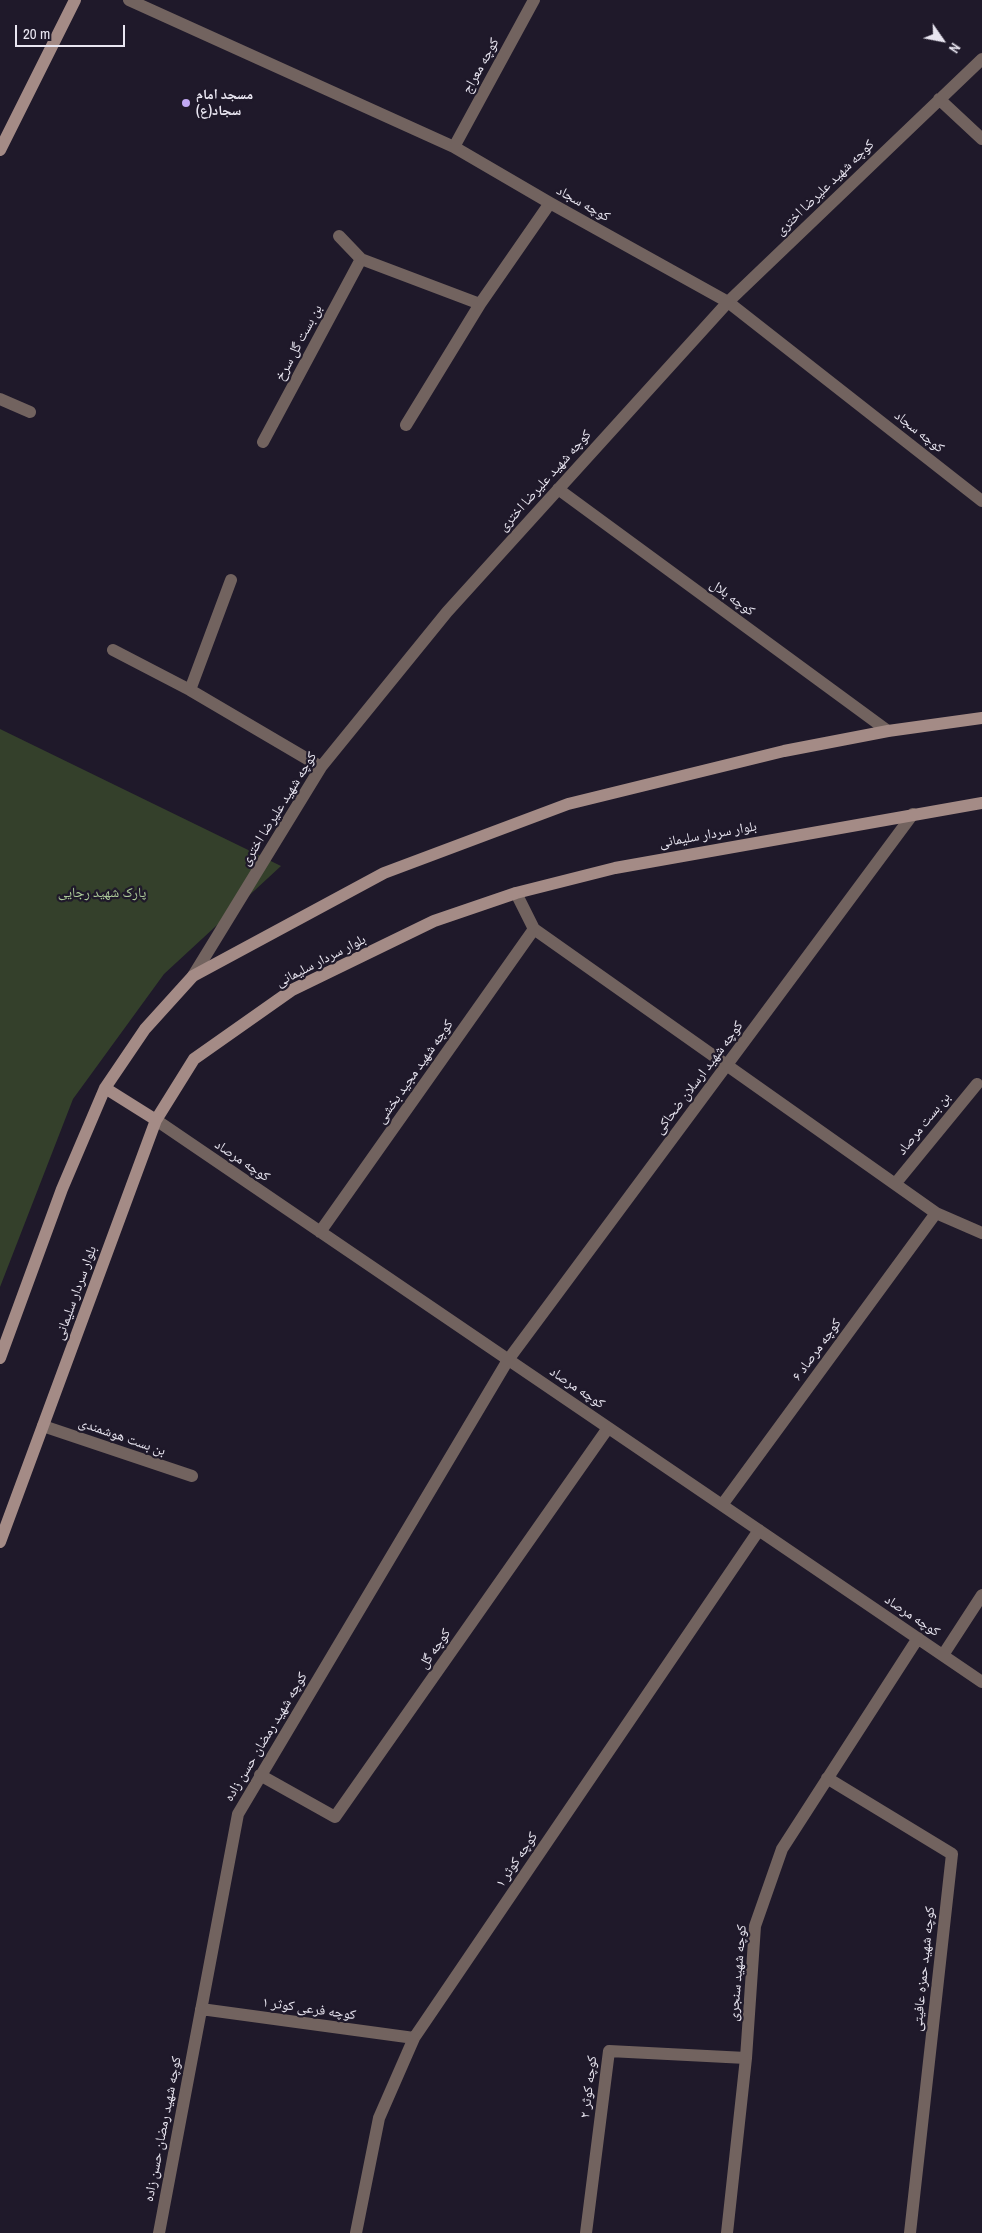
<!DOCTYPE html>
<meta charset="utf-8">
<style>
body{margin:0}
#map{position:relative;width:982px;height:2233px;overflow:hidden;background:#1f192a;font-family:"Archivo Narrow",sans-serif}
canvas{display:block}
.north{position:absolute;left:917px;top:15px;width:50px;height:50px;-webkit-text-stroke:4px #1f192a;paint-order:stroke;rotate:123deg;font-size:14px;font-weight:700;line-height:20px;text-align:center;color:#e9e6f1}
.north::after{content:'';display:block;margin:auto;width:18px;height:22px;background:#e9e6f1;clip-path:polygon(50% 0,100% 100%,50% 72%,0 100%)}
.scale{position:absolute;left:15px;top:25px;width:110px;height:22px;box-sizing:border-box;border:2px solid #e9e6f1;border-top:0;padding-left:6px;font-size:15px;line-height:18px;white-space:nowrap;color:#e9e6f1;-webkit-text-stroke:4px #1f192a;paint-order:stroke}
</style>
<div id="map">
<canvas width="982" height="2233"></canvas>
<div class="north">N</div>
<div class="scale">20 m</div>
</div>
<script>
const g = document.querySelector('canvas').getContext('2d');
g.lineJoin = 'round';
function fillPath(path, color) { g.fillStyle = color; g.fill(path, 'evenodd'); }
function strokePath(path, color, width, dash) { g.strokeStyle = color; g.lineWidth = width; g.lineCap = dash ? 'butt' : 'round'; g.setLineDash(dash || []); g.stroke(path); }
function drawText(font, color, halo, rows, align = 'center') {
  g.font = font + ' "Archivo Narrow","Noto Naskh Arabic",sans-serif'; g.lineWidth = 4.5; g.setLineDash([]); g.textBaseline = 'middle'; g.strokeStyle = halo; g.fillStyle = color; for (const [text, x, y, turn = 0] of rows) {
    g.save(); g.translate(x, y); g.rotate((+turn || 0) * Math.PI / 180); g.textAlign = isNaN(turn) ? turn : align; if (halo) g.strokeText(text, 0, 0); g.fillText(text, 0, 0); g.restore();
  }
}
const green = new Path2D(`
 M0,729L281,866L164,974L73,1099L0,1287Z`);
const minor = new Path2D(`
 M129,0L454,147L550,203L728,302L982,501
 M939,99L982,139
 M454,147L534,0
 M339,236L361,259L480,304
 M0,399L30,412
 M406,425L480,304L550,203
 M263,442L361,259
 M558,489L888,731
 M113,650L190,690L321,767
 M190,690L231,580
 M516,893L534,929L936,1213L982,1233
 M193,976L321,767L447,612L728,302L982,59
 M156,1120L982,1682
 M895,1184L977,1084
 M320,1232L534,929
 M43,1426L192,1476
 M722,1505L936,1213
 M943,1655L982,1595
 M260,1775L335,1817L608,1428
 M827,1778L952,1854L910,2233
 M201,2009L414,2038
 M159,2233L238,1814L508,1360L913,814
 M356,2233L379,2118L414,2038L759,1530
 M586,2233L609,2051L746,2058
 M727,2233L746,2058L755,1926L782,1849L918,1638`);
const secondary = new Path2D(`
 M0,150L75,0
 M105,1088L156,1120
 M0,1358L62,1189L105,1088L145,1029L193,976L384,873L568,804L784,751L888,731L982,718
 M0,1542L156,1120L194,1059L292,990L434,921L516,893L615,868L982,803`);
const markers = [
 [186,103,5,"#c1a8f3"]
];
const streetNames = [
 ["کوچه معراج",481,66,-61],
 ["کوچه شهید علیرضا اختری",825,188,-44],
 ["کوچه سجاد",583,204,29],
 ["بن بست گل سرخ",299,343,-62],
 ["کوچه سجاد",919,432,38],
 ["کوچه شهید علیرضا اختری",545,481,-48],
 ["کوچه بلال",732,598,36],
 ["کوچه شهید علیرضا اختری",279,809,-58],
 ["بلوار سردار سلیمانی",708,835,-10],
 ["بلوار سردار سلیمانی",321,961,-27],
 ["کوچه شهید مجید بخشی",415,1072,-55],
 ["کوچه شهید ارسلان ضحاکی",699,1078,-53],
 ["بن بست مرصاد",924,1124,-51],
 ["کوچه مرصاد",242,1161,34],
 ["بلوار سردار سلیمانی",76,1293,-70],
 ["کوچه مرصاد ۶",817,1350,-54],
 ["کوچه مرصاد",577,1388,34],
 ["بن بست هوشمندی",122,1437,19],
 ["کوچه مرصاد",912,1616,34],
 ["کوچه گل",435,1649,-55],
 ["کوچه شهید رمضان حسن زاده",266,1737,-59],
 ["کوچه کوثر ۱",517,1860,-56],
 ["کوچه شهید حمزه عافیتی",924,1969,-84],
 ["کوچه شهید سنجری",738,1973,-85],
 ["کوچه فرعی کوثر ۱",309,2009,8],
 ["کوچه کوثر ۲",589,2087,-83],
 ["کوچه شهید رمضان حسن زاده",163,2129,-79]
];
const poiNames = [
 ["مسجد امام",196,95],
 ["سجاد(ع)",196,111]
];
const parkNames = [
 ["پارک شهید رجایی",102,893]
];
fillPath(green, '#34402b');
strokePath(minor, '#72635f', 12);
strokePath(secondary, '#a48b86', 12);
for (const [x, y, r, color] of markers) { const dot = new Path2D(); dot.arc(x, y, r, 0, 2 * Math.PI); g.fillStyle = color; g.fill(dot); strokePath(dot, '#1f192a', 2); }
drawText('14px', '#e9e6f1', '#1f192a', streetNames);
drawText('bold 14px', '#e9e6f1', '#1f192a', poiNames, 'left');
drawText('14px', '#aecc9a', '#1f192a', parkNames);
</script>
